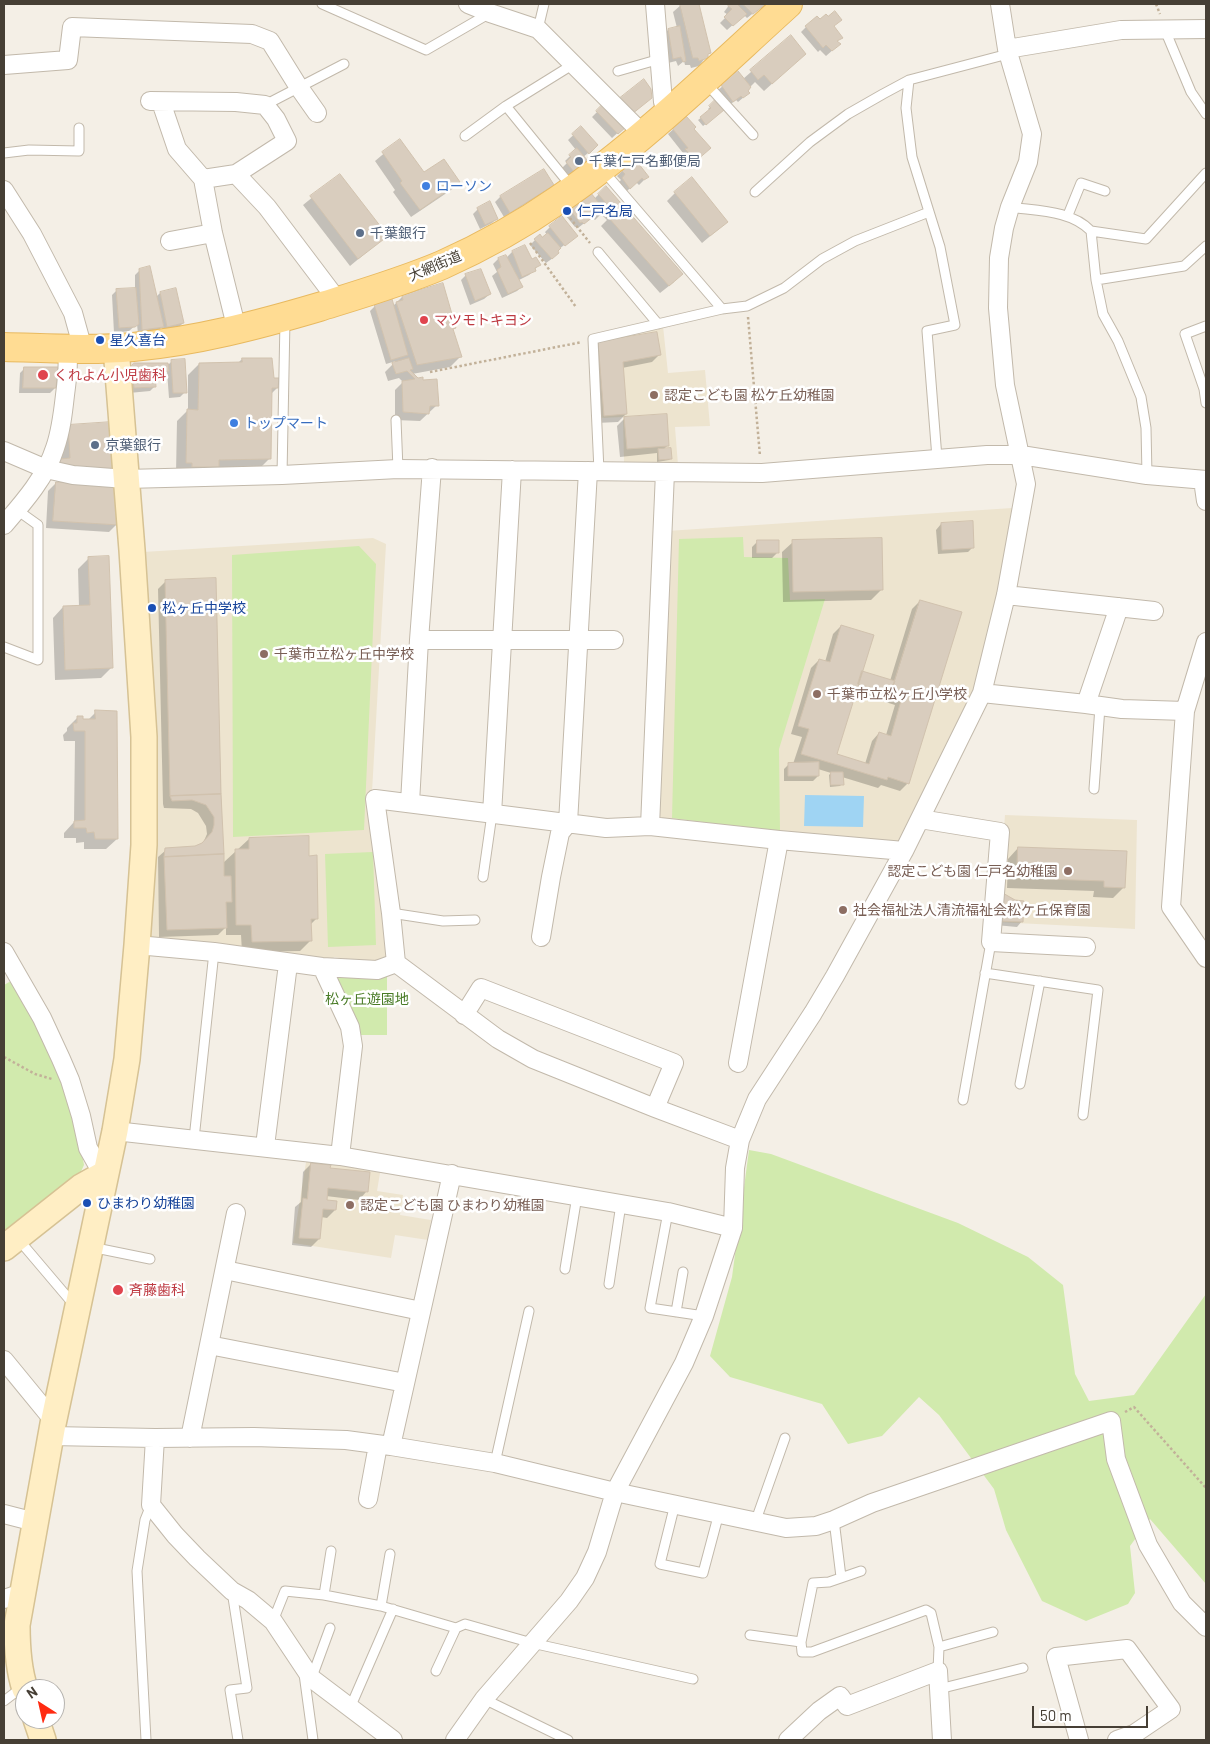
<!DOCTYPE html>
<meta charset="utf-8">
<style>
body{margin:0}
#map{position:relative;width:1210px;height:1744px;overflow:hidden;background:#f4efe6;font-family:Barlow,sans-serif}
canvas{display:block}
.frame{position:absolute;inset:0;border:5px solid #463f35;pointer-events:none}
.north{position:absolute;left:15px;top:1679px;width:50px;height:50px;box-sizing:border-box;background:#fff;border:1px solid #b5b2ae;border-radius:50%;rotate:325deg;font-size:14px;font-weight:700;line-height:20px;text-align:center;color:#463f35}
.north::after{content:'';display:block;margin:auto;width:18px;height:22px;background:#ff2b11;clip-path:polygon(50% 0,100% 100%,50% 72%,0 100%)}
.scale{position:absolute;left:1032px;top:1706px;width:116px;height:22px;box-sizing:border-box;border:2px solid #463f35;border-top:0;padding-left:6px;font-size:15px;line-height:18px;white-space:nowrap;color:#463f35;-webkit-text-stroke:4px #fff;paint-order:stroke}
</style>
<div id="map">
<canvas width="1210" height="1744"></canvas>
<div class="frame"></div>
<div class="north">N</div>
<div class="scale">50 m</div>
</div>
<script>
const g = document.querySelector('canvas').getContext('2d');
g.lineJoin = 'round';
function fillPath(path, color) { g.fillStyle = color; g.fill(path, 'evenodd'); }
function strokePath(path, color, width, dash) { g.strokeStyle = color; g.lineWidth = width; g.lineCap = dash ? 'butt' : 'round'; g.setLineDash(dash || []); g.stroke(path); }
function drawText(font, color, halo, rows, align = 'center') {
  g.font = font + ' Barlow,"Noto Sans JP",sans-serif'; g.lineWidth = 5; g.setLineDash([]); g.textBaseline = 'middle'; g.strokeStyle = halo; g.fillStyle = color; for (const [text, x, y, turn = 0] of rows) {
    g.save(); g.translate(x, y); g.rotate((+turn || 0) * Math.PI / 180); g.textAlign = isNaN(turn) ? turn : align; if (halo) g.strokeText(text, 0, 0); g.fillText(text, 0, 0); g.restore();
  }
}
const education = new Path2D(`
 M663,326L668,373L705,370L710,426L675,427L678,465L624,463L623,417L601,418L598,339Z
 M1012,508L1000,602L983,664L961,724L897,848L657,823L667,531Z
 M373,538L386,544L372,792L390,955L371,963L334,957L333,960L151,941L148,937L143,552Z
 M1005,815L1137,820L1135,929L997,922Z
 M307,1156L381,1167L377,1191L403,1195L400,1215L431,1220L428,1240L395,1235L391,1258L293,1243Z`);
const green = new Path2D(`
 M743,537L744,557L788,558L790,600L825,599L779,749L780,832L672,818L679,539Z
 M359,546L376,564L364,830L233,837L232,555Z
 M373,852L376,945L328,947L325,854Z
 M387,974V1035H361L335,976L376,979Z
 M11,981L25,1002L61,1074L74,1110L84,1165L78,1178L4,1239V985Z
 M749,1150L771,1154L958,1223L1028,1257L1063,1285L1075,1374L1089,1401L1134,1395L1206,1294V1584L1150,1519L1130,1546L1135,1593L1128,1604L1086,1621L1042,1601L1006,1530L994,1489L939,1415L919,1397L882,1436L848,1444L822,1404L730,1377L710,1356L732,1277Z`);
const water = new Path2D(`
 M805,795L864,796L863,827L804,826Z`);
const shadow = new Path2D(`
 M684,4H698L709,53L699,66L691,68L690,65H685L684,61L678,66L676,61L668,63L663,35L668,30L677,28L673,12L681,5Z
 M730,4H765L747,18L744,15L727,30L720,23L728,15L724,12Z
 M819,21L833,27L841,37L836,42L834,49L826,56L820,50L818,52L801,32L806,27Z
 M791,37L796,62L764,91L755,82L750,87L744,97L738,102L736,100L728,106L717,91L738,73L743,79Z
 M715,102L721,112L703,126L698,120L710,111L708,109Z
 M604,105L624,127L612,138L592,117Z
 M686,118L704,153L690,165L681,155L683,153L668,134Z
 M581,128L592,150L583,157L581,165L568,176L562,168L567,163L565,161L576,150L568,140Z
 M400,140L424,174L459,182L451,190L411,217L393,192L395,190L375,161Z
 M543,171L552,185L547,190L504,217L495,202L500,197Z
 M622,171L648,176L639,185L636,182L625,193L617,184L621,180L617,176Z
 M340,175L386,236L350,266L303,205Z
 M606,187L674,282L660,293L601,226L607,220L601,214L595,220L592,217L578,228L577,226L575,227L566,216L571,211L594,199Z
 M675,193L727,222L702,243L667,201Z
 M478,209L497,218L492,223L480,229L473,214Z
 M550,227L576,236L559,249L553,258L546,263L530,245L535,240L542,238L547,235L545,232Z
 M512,252L539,265L529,275L519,280L522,286L517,291L502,298L492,276L497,272L493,264L498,259L506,256V258Z
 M140,270L156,297L160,293L183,323L178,328L163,331L162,327L157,332L138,334L137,324L129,331L114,333L112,295L117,290L135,289V275Z
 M466,275L490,294L484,299L470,305L461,280Z
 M402,297L455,328L452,330L460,357L450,367L412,374L437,405L420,421L395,420V390L403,382L399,378L388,381L385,372L396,361L386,364L370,311L375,306H393Z
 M598,343L660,354L652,362L622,368L626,414L618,422L596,423L590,351Z
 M242,359L272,379L277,388L271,394L270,458L259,469L176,473L177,421L188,410V375L199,364L238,363Z
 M172,361L185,392L180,397L169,398L167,371L162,375L154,377L155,386L150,391L129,393V370L134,365L169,364Z
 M25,368L55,388L50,393H19L20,373Z
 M625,418L668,445L663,450L671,458L669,460L657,462V453L620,457L617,426Z
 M69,426L107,479L53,468L62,460L61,434Z
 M56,483L117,524L109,532L46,528L48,491Z
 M941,524L973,547L968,552L938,554L936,530Z
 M757,542L777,553L772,558H752V547Z
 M793,542L882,589L871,600L783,602L782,552Z
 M89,558L112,667L101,678L55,680L53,618L63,607H79L78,569Z
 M215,580L223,863L249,839L308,857L317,918L310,925L311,940L300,951L242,952L241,935H226V927L218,935L159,937L158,857L166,850L196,847L203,843L207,834L206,826L198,813L191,809L164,808L163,804L158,589L166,581Z
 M920,601L908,783L900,791L881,785L878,788L842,777V784L840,786L830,787L829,775L831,773L818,769V776L813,781H784V769L789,764H793L802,737L791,734L811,668L819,660L825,662L833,634L841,626L861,672L890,681L912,609ZM854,692L895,705L886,735L879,733L872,741L865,764L835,755Z
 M96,712L117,839L106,849H84V842L76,843V838H64V833L74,822L75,741H64L63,735L67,731V728L78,717L82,720H88Z
 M1018,848L1124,887L1113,898L1093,897L1094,891L1007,888L1008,859Z
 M997,898L1022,921L1017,927L995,925Z
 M311,1164L329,1169L366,1192L359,1200L326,1196V1202L335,1210L327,1218L321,1217L319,1239L311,1247L292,1245L295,1207L301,1202L303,1172Z`);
const building = new Path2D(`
 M680,4H699L711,53L708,54V58L699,61L698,58H693Z
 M730,4H737L747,14L733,26L724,17L732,9L728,6Z
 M743,4H766L753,14Z
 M835,11L842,20L834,26L843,38L837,41L841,44L832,51L826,45L823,48L805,26L817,16L820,19L826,14L828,16Z
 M680,26L686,61L683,62L681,57L673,59L668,29Z
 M791,35L806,54L772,84L764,75L758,80L750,70Z
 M738,71L751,87L748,91L750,93L743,98L741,96L733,102L721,85Z
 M644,79L651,89L652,98L632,114L620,98Z
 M715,100L724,110L706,125L700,117L711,108L709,106Z
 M604,103L626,127L618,134L596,111Z
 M686,116L696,127L694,129L711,148L696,161L685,149L688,148L672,128Z
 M581,126L598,145L589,154L572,134Z
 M400,139L424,172L444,159L460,182L420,210L400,183L402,181L382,152Z
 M577,148L588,161L574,172L566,162L571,157L569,155Z
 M635,159L649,177L644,180L642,178L630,189L622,178L625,174L621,170Z
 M544,169L554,185L510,213L500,196Z
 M340,174L388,236L358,259L310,196Z
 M692,177L728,222L710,236L674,192Z
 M606,186L683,274L669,286L608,217L614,212L598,194Z
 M591,193L606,212L600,215L598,213L584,224L582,222L580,223L570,210Z
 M490,201L498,219L485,225L477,208Z
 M562,216L578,236L565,246L549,226Z
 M548,233L561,248L558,251L559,253L552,259L534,239L540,234L542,237Z
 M525,245L532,259L536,257L541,265L535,268L536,271L522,277L512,251Z
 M506,255L523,287L508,294L497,270L501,267L498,258Z
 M150,266L164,327L142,330L139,269Z
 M481,269L491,294L475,301L465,274Z
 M443,283L456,328L453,329L462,357L417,365L396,302L403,300L402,296Z
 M136,288L139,324L135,327L119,328L116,289Z
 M176,288L184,323L167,327L160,292Z
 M392,299L408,355L391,360L374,304Z
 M657,332L661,355L623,362L627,414L604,416L598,342Z
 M242,358H272L274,378H279L278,388H272L271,459L219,460V467H192V463H186L187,409L198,410L199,363L242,362Z
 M409,358L413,369L410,370L418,378L423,377V380L437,379L439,406H430L429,414L403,412L402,381L415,379L407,371L396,374L392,363Z
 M185,359L187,393H173L171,360Z
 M134,363H168L169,371L155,373L156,387L134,388L131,367Z
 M24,367H58L56,388H23Z
 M667,414L669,446L627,449L624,417Z
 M112,422L116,472L59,468L60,459L70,458L68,425Z
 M671,448L672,459L659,460L658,449Z
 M56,482L117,483L119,525L53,521Z
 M973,521L974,548L942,550L941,523Z
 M882,538L883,590L793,592L792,540Z
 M757,540H779V553H757Z
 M109,556L113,668L65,670L63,606L90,605L88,557Z
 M216,578L221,794L170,796L165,580Z
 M920,600L962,612L909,784L888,777L887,780L801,754L809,729L798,726L819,659L830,662L841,625L874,635L837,754L869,764L879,732L891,736L902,697L891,693Z
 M862,671L895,681L891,693L858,684Z
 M95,710L117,711L118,839H95L94,832L87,833L86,828H74V821L85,820V731H74L73,723H77V716H83V719H95Z
 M819,762V776H788V763Z
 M831,772H843L844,785H831Z
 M221,794L224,854L164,857L165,848L195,846L202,843L212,832L214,825V817L206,805L192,800L172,801L170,796Z
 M309,836V856L317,855L318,919H311L312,941L252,942L251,925H236L235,849H249V838Z
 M1018,847L1127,851L1125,888L1104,887V881L1017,878Z
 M224,854V876H231L232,902H226L227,928L167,930L164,857Z
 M1001,892L1015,900L1024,901L1023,922L999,921Z
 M311,1163L331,1165L330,1168L370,1172L368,1192L328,1188L327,1200L337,1201L336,1210L323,1209L320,1239L299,1238L303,1198L307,1199Z`);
const path = new Path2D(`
 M1156,4L1160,14
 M570,218L590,243
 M530,243L576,307
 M748,317L760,456
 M430,372L582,342
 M4,1057L35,1074L52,1079
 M1125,1412L1134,1407L1206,1488`);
const lane = new Path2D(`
 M322,4L426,50L490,13
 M538,29L544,4
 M1165,30L1191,92L1206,114
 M618,71L660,59
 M909,80L906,108L912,157L940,247L955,325L927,331L937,458
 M706,83L753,135
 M265,105L344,64
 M506,106L571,186
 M465,136L506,106L572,65
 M4,153L29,150L79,151V128
 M607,175L722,309
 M755,192L810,142L848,114L883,94L909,80L1008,54
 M1010,207C1037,211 1071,210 1091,231L1096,280L1103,314L1118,341L1141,397L1146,428L1147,475
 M1068,215L1081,183L1105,191
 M1091,231L1146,239L1206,173
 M598,252L658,324
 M1096,280L1184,266L1206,246
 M1206,326L1185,334L1204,389L1206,403
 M396,420L398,469
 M599,471L593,339L722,309L747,306L784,288L822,259L855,241L929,212
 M282,475L285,320
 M4,647L38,660V525L17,510
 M1094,789L1100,707
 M483,877L492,814
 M391,913L443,921L475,920
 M985,973L1098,990L1083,1115
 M1020,1084L1040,981
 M963,1100L991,942
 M194,1139L214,952
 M668,1212L650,1308L704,1316
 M19,1240L75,1306
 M91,1247L150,1259
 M565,1269L577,1196
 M609,1284L621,1204
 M676,1312L683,1272
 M495,1463L529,1311
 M675,1504L660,1564L703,1573L719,1513
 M756,1520L785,1438
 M834,1520L841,1577
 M861,1571L829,1582L813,1583L801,1642L802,1652H812L926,1610L931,1613L939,1647L938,1671
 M232,1591L247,1688L230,1690L238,1740
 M324,1595L331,1551
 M381,1606L390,1554
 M273,1621L285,1591L324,1595L381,1606L456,1628L436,1671
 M456,1628L465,1624L532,1643L693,1679
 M750,1635L801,1642
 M939,1647L993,1632
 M304,1674L313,1740
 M312,1677L330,1628
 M939,1689L1023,1668
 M484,1699L568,1740
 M4,1701L21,1688
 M350,1708L393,1609
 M146,1740L137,1571L145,1520L151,1505`);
const street = new Path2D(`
 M468,4L490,13L538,29L643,134
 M655,4L663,102L672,109
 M1007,49L1121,30L1206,29
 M4,65L68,60L72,27L252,34L270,41L298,86L317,113
 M150,101L236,102L265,105L276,119L287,141L236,174L203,179
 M161,102L177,149L203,179L213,233L237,330
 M236,174L267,207L338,301
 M4,190L32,234L73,313L83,349
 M170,241L213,233
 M4,451L46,469L73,475L126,479L282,475L398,469L762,473L987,455H1021L1147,475L1206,480
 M1203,480L1206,501
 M4,525C23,503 46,477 55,448C61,431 63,413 65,395C67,380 69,365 67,349
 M1006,595L1154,611
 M419,640H614
 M1206,642L1185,711L1171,907L1206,958
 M982,693L1086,704L1122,709L1185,711
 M1086,704L1119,607
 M410,803L419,640L432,468
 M492,814L512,470
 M920,819L1000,832L991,942L1086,947
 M650,826L665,472
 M541,937L551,877L560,833L568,823L588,471
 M137,945L214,952L322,967L377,970L396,963L498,1039L533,1059L655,1108L740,1140
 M4,952L42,1018L61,1059L70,1080L81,1116L88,1148L97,1164L106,1173
 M396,963L391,913L375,799L606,828L650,826L779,840L904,851
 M322,967L350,1027L353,1046L340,1156
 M464,1015L481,988L674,1063L655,1108
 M738,1063L779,840
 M115,1131L340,1156L668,1212L733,1228
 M265,1146L288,964
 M225,1270L421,1311
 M209,1345L405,1383
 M4,1360L54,1421
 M51,1436L155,1438L254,1437L346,1440L391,1446L495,1463L615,1492L786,1528L816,1526L834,1520L872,1503L1111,1421L1116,1459L1148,1545L1182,1603L1206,1627
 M155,1438L151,1505L175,1535L197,1558L232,1591L248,1600L273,1621L311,1678L393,1740
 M190,1438L236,1213
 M391,1446L452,1174
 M368,1499L378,1445
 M4,1514L35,1522
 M4,1599L22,1593
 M455,1740L484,1699L569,1601L585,1578L597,1552L615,1492L684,1363L704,1316L733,1228L735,1168L740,1140L757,1099L813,1013L835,976L904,851L982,693L1006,595L1026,484L1005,385L998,308L999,258L1004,228L1010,207L1028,162L1032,134L1007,49L1000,4
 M788,1740L819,1711L840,1696L847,1706L938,1671L942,1740
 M1079,1740L1056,1657L1127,1649L1171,1709L1134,1734L1117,1740`);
const secondary = new Path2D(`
 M4,1248L81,1187L106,1173
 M25,1689C18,1668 17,1647 17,1625L53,1424L115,1131L127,1059L137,945L144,845V737L132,550L116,348
 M36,1719L43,1740`);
const primary = new Path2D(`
 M4,347C47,348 90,351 133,347C197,341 258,325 319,307C361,294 402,282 442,265C482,247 522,225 558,200C641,143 714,71 788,4`);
const markers = [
 [579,161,5,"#5c6f8a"],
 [426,186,5,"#3f7fe0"],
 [567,211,5,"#1a4fb4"],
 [360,233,5,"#5c6f8a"],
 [424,320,5,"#e0444e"],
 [100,340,5,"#1a4fb4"],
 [43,375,6,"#e0444e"],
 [654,395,5,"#8d6e63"],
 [234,423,5,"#3f7fe0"],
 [95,445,5,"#5c6f8a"],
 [152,608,5,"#1a4fb4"],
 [264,654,5,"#8d6e63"],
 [817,694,5,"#8d6e63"],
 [1068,871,5,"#8d6e63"],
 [843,910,5,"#8d6e63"],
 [87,1203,5,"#1a4fb4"],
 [350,1205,5,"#8d6e63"],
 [118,1290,6,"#e0444e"]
];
const serviceNames = [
 ["千葉仁戸名郵便局",589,161],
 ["千葉銀行",370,233],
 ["京葉銀行",105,445]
];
const shopNames = [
 ["ローソン",436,186],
 ["トップマート",244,423]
];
const transitNames = [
 ["仁戸名局",577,211],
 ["星久喜台",110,340],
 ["松ヶ丘中学校",162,608],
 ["ひまわり幼稚園",97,1203]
];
const streetNames = [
 ["大網街道",435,266,-23]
];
const healthNames = [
 ["マツモトキヨシ",434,320],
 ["くれよん小児歯科",54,375],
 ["斉藤歯科",129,1290]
];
const educationNames = [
 ["認定こども園 松ケ丘幼稚園",664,395],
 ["千葉市立松ヶ丘中学校",274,654],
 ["千葉市立松ヶ丘小学校",827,694],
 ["認定こども園 仁戸名幼稚園",1058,871,"right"],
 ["社会福祉法人清流福祉会松ケ丘保育園",853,910],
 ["認定こども園 ひまわり幼稚園",360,1205]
];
const parkNames = [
 ["松ヶ丘遊園地",367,999]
];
fillPath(education, '#ede4cf');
fillPath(green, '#d1eaad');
fillPath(water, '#9fd4f3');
fillPath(shadow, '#0003');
fillPath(building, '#d9cdbe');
strokePath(building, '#d1c2ae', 1);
strokePath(lane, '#c2b9ab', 11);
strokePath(street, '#c2b9ab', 20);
strokePath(secondary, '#d6c294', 28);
strokePath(primary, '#e8b95f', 30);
strokePath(path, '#c2b199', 2.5, [2.5, 2.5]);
strokePath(lane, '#fff', 9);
strokePath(street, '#fff', 18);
strokePath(secondary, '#ffeec4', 25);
strokePath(primary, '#ffdc93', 28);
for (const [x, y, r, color] of markers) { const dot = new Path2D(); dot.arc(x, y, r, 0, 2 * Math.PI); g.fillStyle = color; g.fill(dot); strokePath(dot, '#fff', 2); }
drawText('14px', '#4e5e75', '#fff', serviceNames, 'left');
drawText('14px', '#366cbe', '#fff', shopNames, 'left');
drawText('14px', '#164399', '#fff', transitNames, 'left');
drawText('14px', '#463f35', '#fff', streetNames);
drawText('14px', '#be3a42', '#fff', healthNames, 'left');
drawText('14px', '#785e54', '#fff', educationNames, 'left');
drawText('14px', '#497b26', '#fff', parkNames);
</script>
